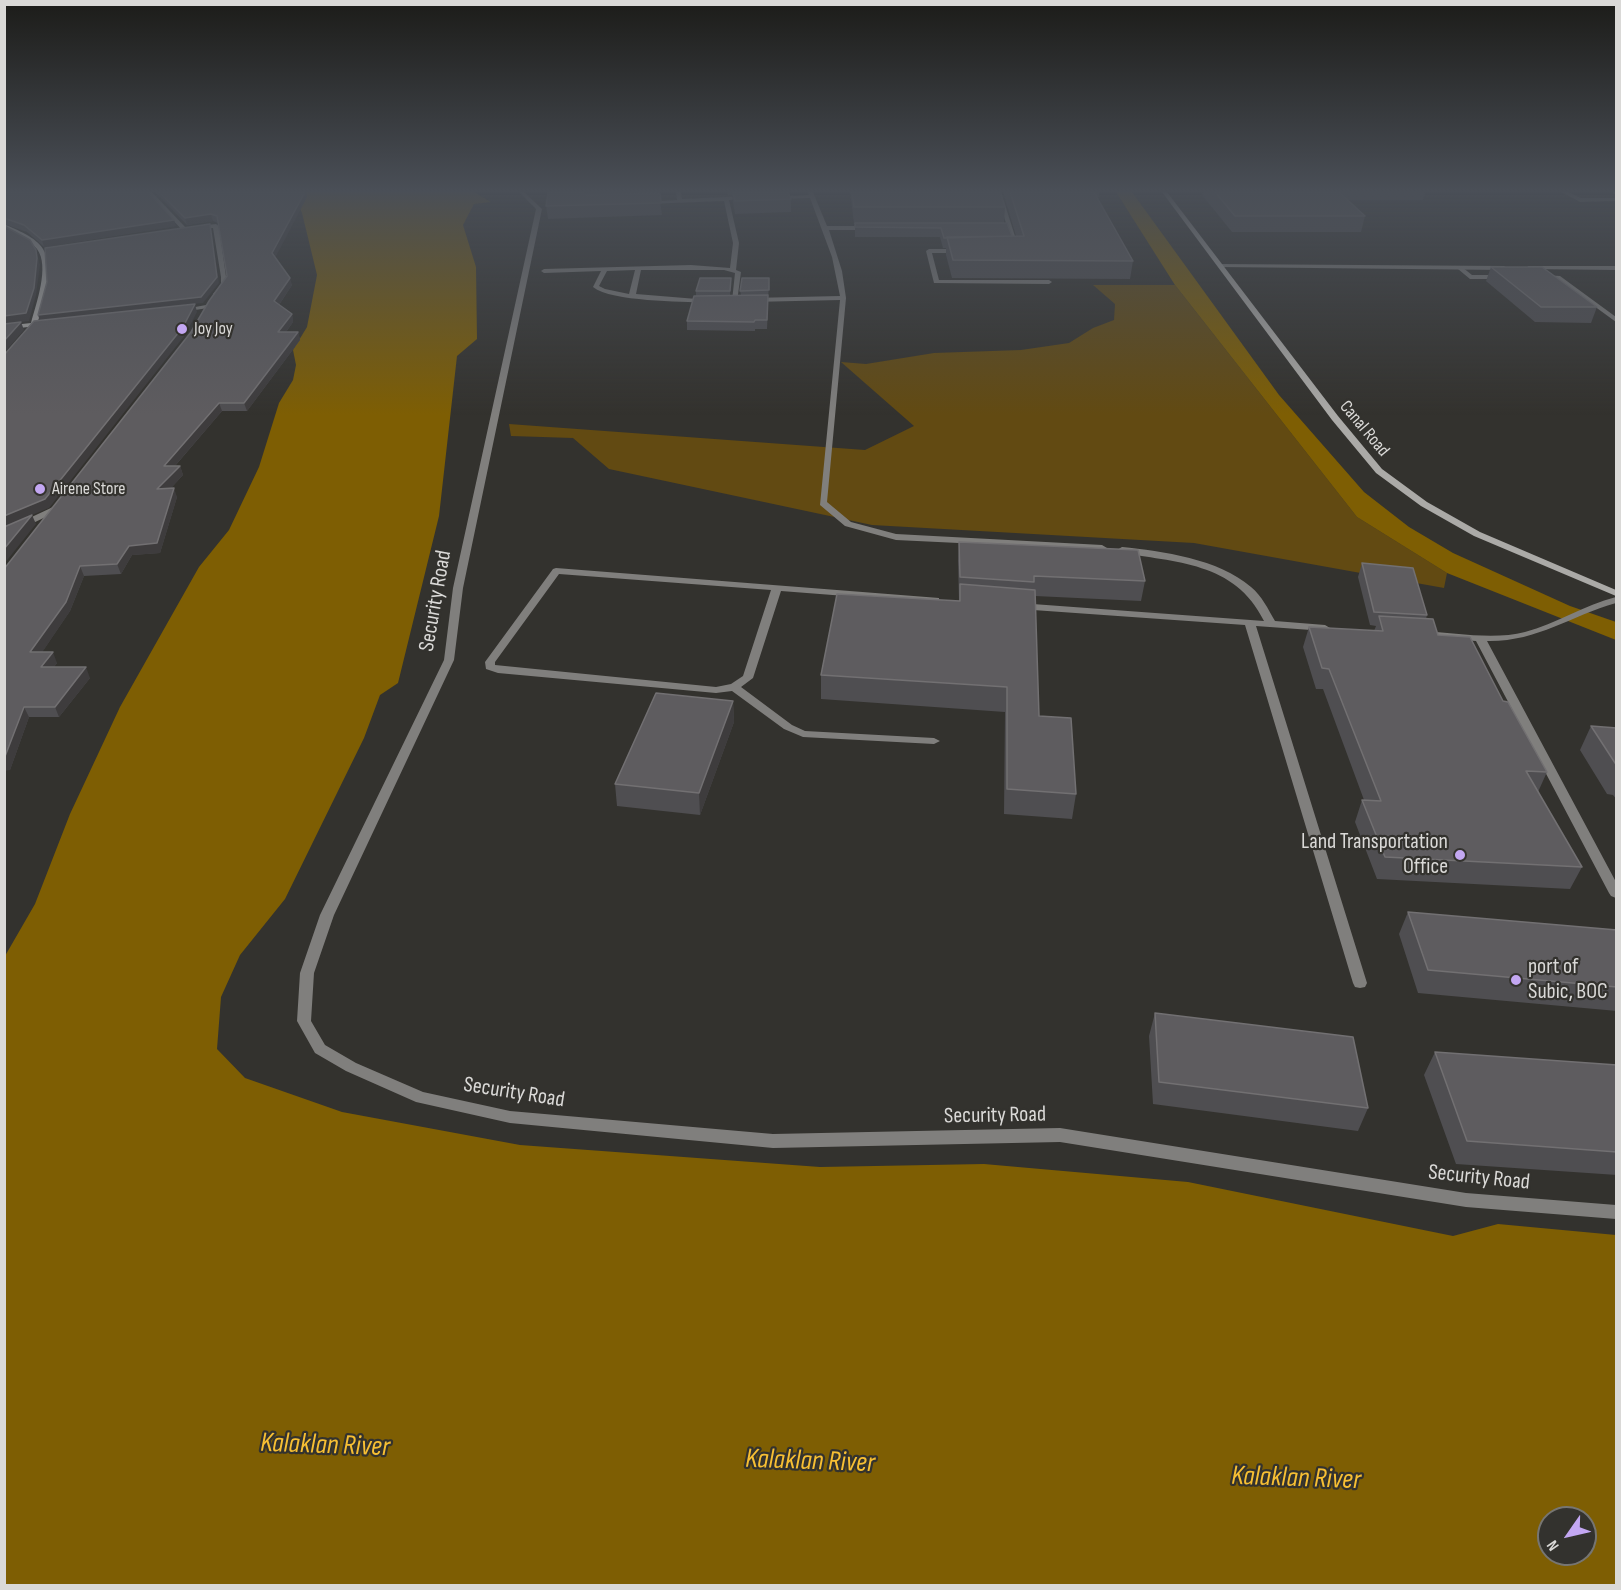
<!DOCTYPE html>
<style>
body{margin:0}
#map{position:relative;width:1621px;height:1590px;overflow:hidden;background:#33322e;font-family:"Sofia Sans Condensed",sans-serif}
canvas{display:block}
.frame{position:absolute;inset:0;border:6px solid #dad9d7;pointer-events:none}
.north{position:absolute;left:1537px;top:1506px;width:60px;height:60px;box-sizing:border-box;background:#33322e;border:2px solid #767572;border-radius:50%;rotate:236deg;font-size:16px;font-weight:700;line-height:24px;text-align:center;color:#dad9d7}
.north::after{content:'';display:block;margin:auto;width:21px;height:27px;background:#c3a7f2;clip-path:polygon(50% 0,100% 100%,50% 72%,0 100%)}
</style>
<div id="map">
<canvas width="1621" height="1590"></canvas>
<div class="frame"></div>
<div class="north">N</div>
</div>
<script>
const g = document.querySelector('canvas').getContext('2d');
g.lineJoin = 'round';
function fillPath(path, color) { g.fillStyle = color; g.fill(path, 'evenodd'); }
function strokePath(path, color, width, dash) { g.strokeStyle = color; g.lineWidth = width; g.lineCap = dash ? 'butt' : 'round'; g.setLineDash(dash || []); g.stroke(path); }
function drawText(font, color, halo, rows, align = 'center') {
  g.font = font + ' "Sofia Sans Condensed",sans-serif'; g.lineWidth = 4.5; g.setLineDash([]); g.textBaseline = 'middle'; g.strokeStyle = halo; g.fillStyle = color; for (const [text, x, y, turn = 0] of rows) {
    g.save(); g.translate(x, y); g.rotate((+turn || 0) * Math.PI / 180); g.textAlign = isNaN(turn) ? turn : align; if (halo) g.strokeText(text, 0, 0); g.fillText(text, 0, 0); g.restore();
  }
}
const green = new Path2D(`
 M1093,285H1175L1357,517L1447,573L1444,588L1194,543L872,525L609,469L573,438L511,436L509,424L865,450L914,426L841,362L866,364L934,353L1021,350L1069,343L1093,328L1114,320L1115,304Z`);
const water = new Path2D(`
 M292,192H474L491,202L474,204L463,225L476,267L477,339L457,356L439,516L398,683L380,695L364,738L285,899L240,955L221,997L217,1049L245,1078L342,1112L520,1145L820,1167L984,1164L1188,1182L1453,1236L1498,1224L1616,1235V1585L5,1586V956L35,904L70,814L120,707L199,567L229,530L259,467L279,403L293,380L296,365L293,350L307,327L317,275L302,213ZM1549,1518H1585V1554H1549Z
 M1116,192H1132L1279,395L1364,492L1409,527L1453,553L1570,606L1616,622V640L1447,573L1357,517L1175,285Z`);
const lane = new Path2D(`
 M519,192H524L542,209L463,588L454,660L334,915L314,973L311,1021L325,1045L356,1063L423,1092L510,1111L773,1134L1060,1128L1466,1193L1616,1205V1219L1466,1207L1060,1142L773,1148L510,1123L416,1102L346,1071L315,1053L297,1021L300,973L320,915L444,660L453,588L536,209Z
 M676,192H681L682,199L748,196L751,198L729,200L739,243L736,270L741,272L737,302L732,301L735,273L724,270H641L636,294L709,300V302L707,303C681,301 612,302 593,287L601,271L544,273L541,271L544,269L691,265L730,268L733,243L724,201L645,204L642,202L677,200ZM635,270L629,294L605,289L599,286L607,271Z
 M808,192H813L827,226H871L874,228L871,230H829L842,271L846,298L827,502L851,522L896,534L1102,545L1107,548L1105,550L896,540L845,526L820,505L840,300L751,302L748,300L751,298L840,296L832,257L810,198L774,199L771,197L809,195Z
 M996,192H1001L1020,252L1015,251Z
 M1561,192H1568L1581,198H1616V201L1580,202Z
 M929,249H962L965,251L962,253H932L939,280H1049L1052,282L1049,284L934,283L926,251Z
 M1458,267H1462L1472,275H1504L1507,277L1504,279H1470L1458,269Z
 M1542,275L1560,276L1616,317V322L1557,279L1540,278Z
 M1122,547C1162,551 1219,559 1251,587C1262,596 1268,609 1275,621L1325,625L1330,628L1325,631L1256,626L1367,983L1365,987L1360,988L1355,987L1353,983L1245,625L1019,609L1014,606L1019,603L1264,621C1235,561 1175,563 1119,552L1117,550Z
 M556,568L939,598V602L936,603L781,591L753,678L741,687L792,725L805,731L934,738L940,741L934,744L803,737L784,729L732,691L716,693L498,673L486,669L485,662L553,569ZM559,574L771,590L743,676L731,684L716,687L495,665V662Z
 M1616,597V603C1570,616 1537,642 1487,641L1616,882V898L1611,896L1609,893L1476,641L1423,637L1418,634L1423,631C1454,633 1495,640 1525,632C1556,624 1584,605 1616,597Z`);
const street = new Path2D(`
 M147,192H152L186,228V230H182Z
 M216,224L219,226L227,284L216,296L213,294L221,284V277L213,228L194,229L191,227Z
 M1217,264L1504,266L1507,268L1504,270L1219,267Z
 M1528,266H1616V270L1526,269Z
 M206,305L208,306V308L182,312L179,310Z
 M53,507L57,510L56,512L4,537V530Z`);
const secondary = new Path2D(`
 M1162,192H1167L1338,416L1382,469L1427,502L1480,532L1616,590V596L1474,536L1421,506L1376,473L1332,420Z
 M4,224C17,230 36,237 43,249C55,268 44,307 36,326L4,330V326L31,323C36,304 50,266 37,249C29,239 16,234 4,228Z`);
const primary = new Path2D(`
 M1616,192V195L1613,193V192Z`);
const wall = new Path2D(`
 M4,192L176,226L44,247L27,232L4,224Z
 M155,192H306L307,197L275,257L292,285L279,305L292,314L293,322L286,332H298L300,340L247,411H222L175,466H180L183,475L171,488L177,497L160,553L132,555L121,574L84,576L70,611L42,652L57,663L54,667L90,678L59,717H29L10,770L4,569L191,332L227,276L218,223L213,221L187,225Z
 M548,192H659L662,215L548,219L546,206Z
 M727,192H788L791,199V212L735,214L733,203L732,195H728Z
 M850,192H1000L1005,207L1004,223L1012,236H1016L1003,192H1099V197H1097L1133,261L1130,279L952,278L946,255V248H943L940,237H855V224H854Z
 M1203,192H1425L1423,200H1347L1365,216L1361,232H1232L1202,195Z
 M1491,267L1597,307L1591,323L1535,322L1486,281Z
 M731,278L730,296L741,295L740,291L769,278L767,329H755V331L687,330V321L696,296V291Z
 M959,542L1145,581L1141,601L1035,596L1039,716L1076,794L1072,819L1004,814L1005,712L821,699V675L959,601L958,561Z
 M1362,563L1427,615L1426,619L1438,635L1503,701L1547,772L1538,792L1582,867L1570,889L1377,879L1355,822L1362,800H1364L1323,689H1316L1303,647L1309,627L1374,631L1376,626L1370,625L1358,577Z
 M733,701L734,722L700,815L617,806L615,784Z
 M1591,726L1617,728V800L1613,795L1607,794L1580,750Z
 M1408,912L1617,930V1011L1418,993L1399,934Z
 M1155,1013L1368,1108L1358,1131L1153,1104L1149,1036Z
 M1435,1052L1617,1065V1175L1456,1164L1424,1075Z`);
const shadedWall = new Path2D(`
 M305,192H306L307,197L274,260L272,253Z
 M211,214L213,221L187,225L185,218Z
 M174,220L176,226L44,247L42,240Z
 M210,224L219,283L203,303L40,321L38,315Z
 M36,250L40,265L36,295L29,321L4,324V316Z
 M290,278L292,285L276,309L274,301Z
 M195,304L197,312L185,335L49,508L32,515L36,524L4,564V516Z
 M292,314L293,322L280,340L278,332Z
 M21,322L24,330L4,353V341Z
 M298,332L300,340L247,411L244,403Z
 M219,403L222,411L167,475L164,466Z
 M180,466L183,475L161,499L157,489Z
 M174,488L177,497L160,553L132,555L121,574L117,564L129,546Z
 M80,566L84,576L70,611L35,663L30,652Z
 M53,652L57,663L45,678L41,667Z
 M86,667L90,678L59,717L55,707Z
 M733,701L734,722L700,815L699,793Z
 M24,707L29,717L10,770L4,771V759Z`);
const building = new Path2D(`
 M4,192H148L174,220L42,240L24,225L4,218Z
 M159,192H305L272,253L290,278L274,301L292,314L278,332H298L244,403H219L164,466H180L157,489L174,488L157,543L129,546L117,564L80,566L66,602L30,652H53L41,667H86L55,707H24L4,759V569L191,332L209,301L227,276L217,216L211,214L185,218Z
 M548,192H582L586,195L660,193L661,203L546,206Z
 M733,192H788L791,199L735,201Z
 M852,192H1000L1005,207H854Z
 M1010,192H1094L1133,261L953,260L947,237L1024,236Z
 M1215,192H1339L1365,216H1235Z
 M855,223H1007L1012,236L944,238L941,228L855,227Z
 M210,224L217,277L201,297L38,315L47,282L45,248Z
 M4,226L30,240L36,250L37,258L34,288L26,313L4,316Z
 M1491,267H1542L1597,307H1541Z
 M700,278H731L730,291H696Z
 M742,278H769V290L740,291Z
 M768,295L767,320H755L754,322L687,321L694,296Z
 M195,304L183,327L45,499L4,516V355L34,321Z
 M21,322L4,341V324Z
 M32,515L4,549V527Z
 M959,542L1138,550L1145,581L1034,576V582L960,577Z
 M1362,563L1413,568L1427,615L1374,612Z
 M960,584L1035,590L1039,716L1071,718L1076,794L1007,789V687L821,675L837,594L960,601Z
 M1379,616L1433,619L1438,635L1470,637L1503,701L1508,702L1547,772L1526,771L1582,867L1385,857L1362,800L1381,801L1329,669L1322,668L1309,627L1383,631Z
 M656,693L733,701L699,793L615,784Z
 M1591,726L1617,728V766Z
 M1408,912L1617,930V987L1428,970Z
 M1155,1013L1353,1037L1368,1108L1159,1082Z
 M1435,1052L1617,1065V1152L1467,1141Z`);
const markers = [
 [182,329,6,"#c3a7f2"],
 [40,489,6,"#c3a7f2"],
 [1460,855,6,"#c3a7f2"],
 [1516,980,6,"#c3a7f2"]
];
const farPoinames = [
 ["Joy Joy",194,329],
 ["Airene Store",52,489]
];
const farStreetnames = [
 ["Canal Road",1364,429,50]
];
const streetNames = [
 ["Security Road",436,601,-80],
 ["Security Road",514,1093,9],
 ["Security Road",995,1116,-1],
 ["Security Road",1479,1178,6]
];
const poiNames = [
 ["Land Transportation",1448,842],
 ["Office",1448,867],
 ["port of",1528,967,"left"],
 ["Subic, BOC",1528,992,"left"]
];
const nearWaternames = [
 ["Kalaklan River",325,1446,2],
 ["Kalaklan River",810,1462,2],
 ["Kalaklan River",1296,1479,2]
];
fillPath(green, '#624a12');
fillPath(water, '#7e5e03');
fillPath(lane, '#807f7d');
fillPath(street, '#807f7d');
fillPath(secondary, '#abaaa7');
fillPath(primary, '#cdccc8');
fillPath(wall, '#4f4e51');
fillPath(shadedWall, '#3e3c3d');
fillPath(building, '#5e5c5f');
strokePath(building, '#727072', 1.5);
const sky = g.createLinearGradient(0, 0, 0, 415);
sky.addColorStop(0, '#1c1c19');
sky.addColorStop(0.46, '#4a4f57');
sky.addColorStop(1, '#4a4f5700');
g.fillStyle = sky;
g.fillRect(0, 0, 1621, 415);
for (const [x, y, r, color] of markers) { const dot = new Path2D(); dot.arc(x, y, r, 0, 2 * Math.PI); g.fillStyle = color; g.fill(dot); strokePath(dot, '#33322e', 2); }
drawText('18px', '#dad9d7', '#33322e', farPoinames, 'left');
drawText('18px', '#dad9d7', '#33322e', farStreetnames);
drawText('22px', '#dad9d7', '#33322e', streetNames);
drawText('22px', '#dad9d7', '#33322e', poiNames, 'right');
drawText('italic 28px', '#f7bf33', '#33322e', nearWaternames);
</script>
